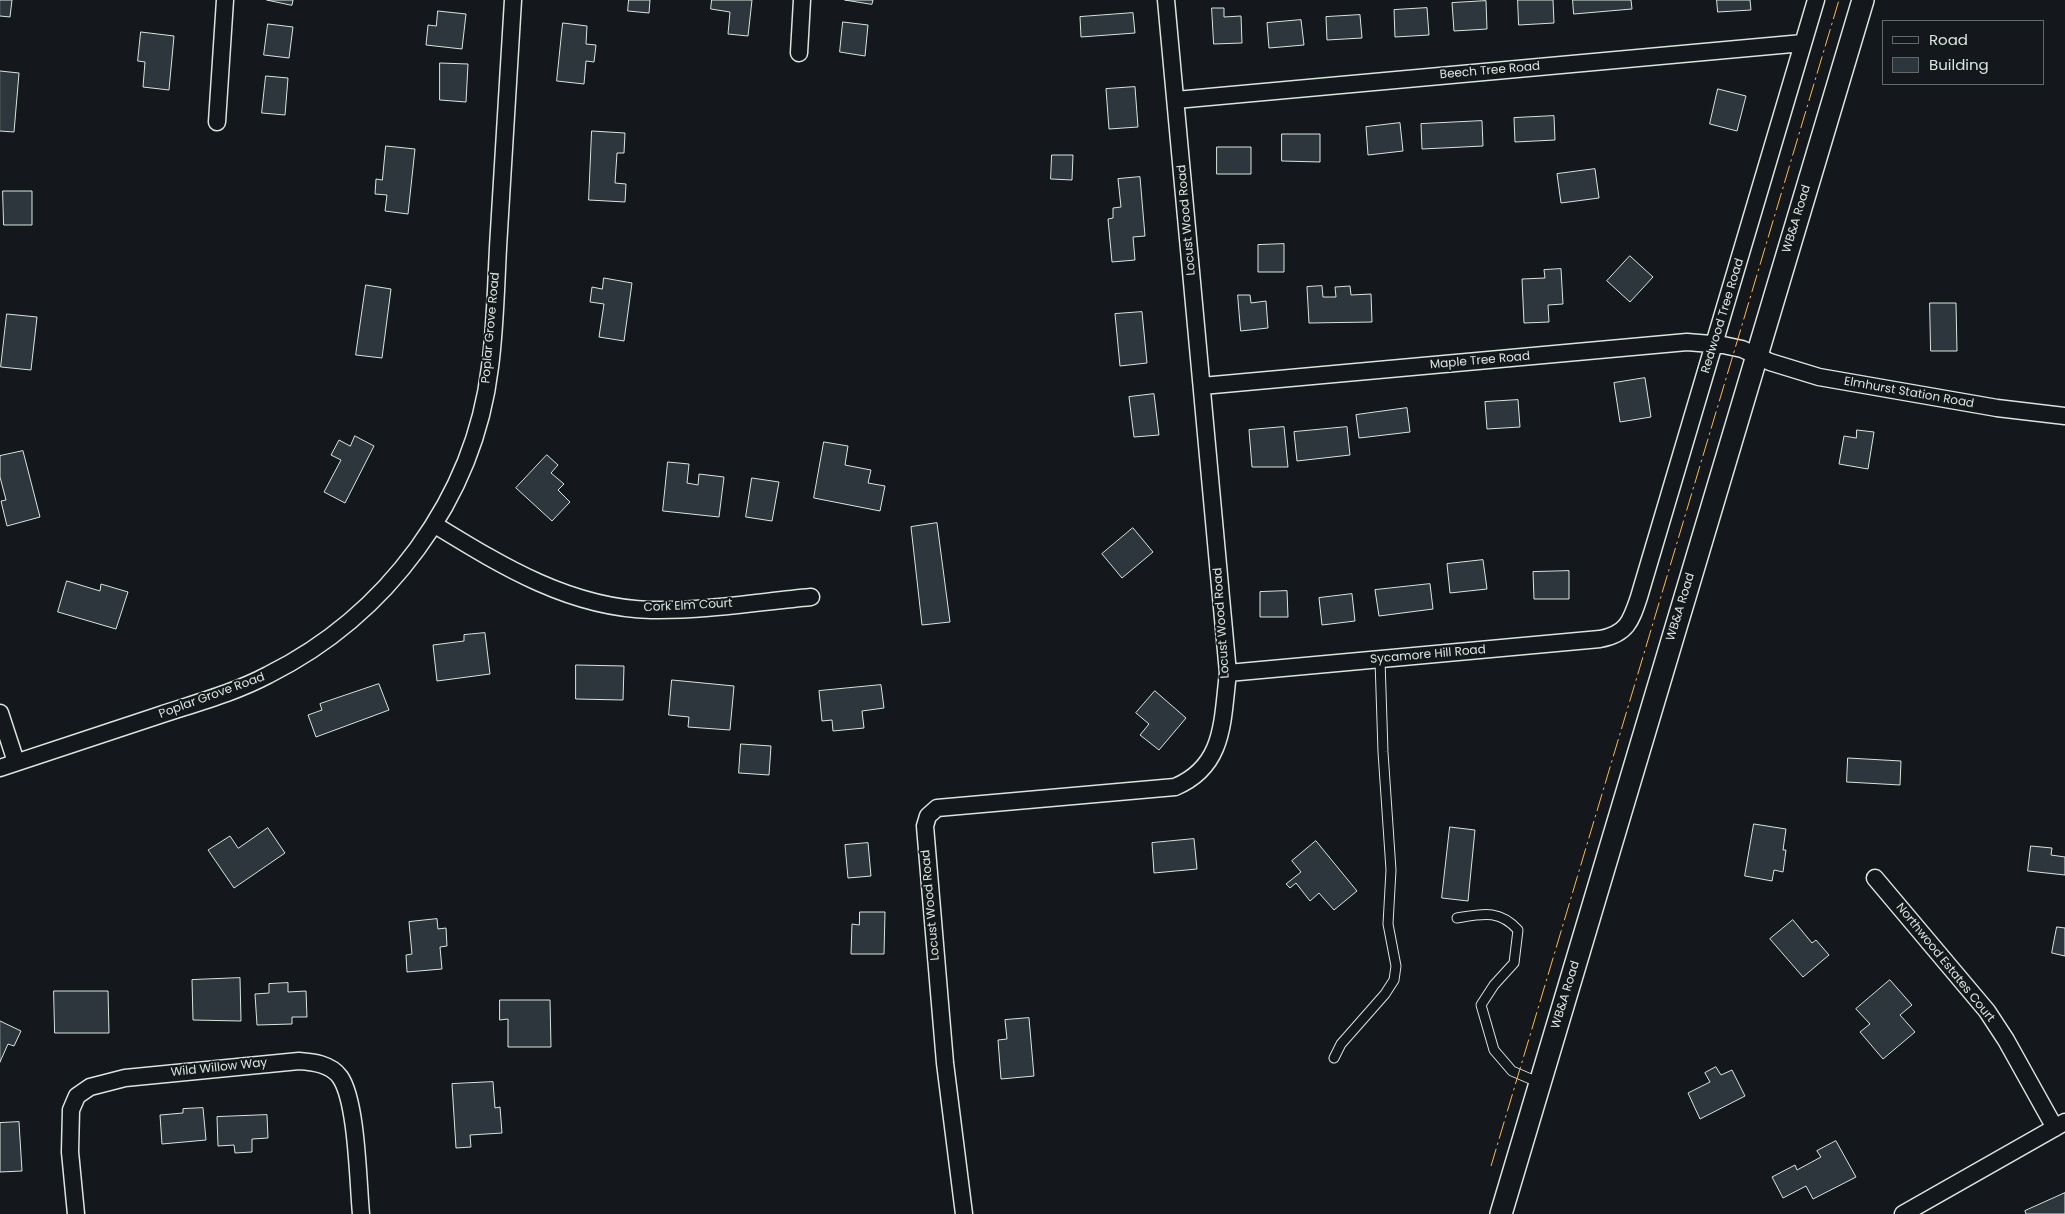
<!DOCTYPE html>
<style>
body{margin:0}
#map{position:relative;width:2065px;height:1214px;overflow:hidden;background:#14181c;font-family:Poppins,sans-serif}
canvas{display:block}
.legend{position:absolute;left:1882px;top:20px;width:162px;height:65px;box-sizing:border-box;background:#14181c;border:1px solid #626a69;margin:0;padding:6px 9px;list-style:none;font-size:15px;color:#d8e6dc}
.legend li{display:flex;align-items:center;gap:10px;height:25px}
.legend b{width:25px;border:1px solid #626a69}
</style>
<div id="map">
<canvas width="2065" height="1214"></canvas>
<ul class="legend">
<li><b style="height:6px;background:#14181c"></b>Road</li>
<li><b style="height:14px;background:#2c363c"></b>Building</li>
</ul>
</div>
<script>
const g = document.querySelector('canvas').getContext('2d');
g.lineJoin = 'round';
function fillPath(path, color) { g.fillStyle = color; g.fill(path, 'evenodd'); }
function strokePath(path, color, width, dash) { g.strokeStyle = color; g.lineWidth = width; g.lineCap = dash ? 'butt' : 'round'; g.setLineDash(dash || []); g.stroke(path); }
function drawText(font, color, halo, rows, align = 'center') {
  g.font = font + ' Poppins,sans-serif'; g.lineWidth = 4; g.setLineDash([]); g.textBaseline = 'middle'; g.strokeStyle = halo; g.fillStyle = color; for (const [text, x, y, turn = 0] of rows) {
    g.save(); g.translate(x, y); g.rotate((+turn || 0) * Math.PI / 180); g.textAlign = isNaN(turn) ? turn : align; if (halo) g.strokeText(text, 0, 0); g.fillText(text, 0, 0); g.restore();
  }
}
const building = new Path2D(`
 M0,0H12L10,17L0,16Z
 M267,0H293L292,5Z
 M629,0H650L649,13L628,11Z
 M712,0H752L748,36L728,34L730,12L711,9Z
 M845,0H873L872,4Z
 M1518,0H1553L1554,23L1519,25Z
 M1573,0H1631L1632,9L1574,14Z
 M1717,0H1750L1751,10L1718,12Z
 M1486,1L1487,29L1454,31L1452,3Z
 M1212,8H1224V17L1241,16L1242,43L1214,44Z
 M1427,8L1429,35L1395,37L1394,10Z
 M438,11L466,14L462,49L426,45L428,25L436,26Z
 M1133,13L1135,33L1081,37L1080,17Z
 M1360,15L1362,38L1327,40L1326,17Z
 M1301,20L1304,45L1269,48L1267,23Z
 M843,22L868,25L865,56L840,52Z
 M563,23L587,26L586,44L596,45L594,62L586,61L584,84L557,81Z
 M268,24L293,27L289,58L264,55Z
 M141,32L174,36L169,90L143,87L145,62L138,61Z
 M440,63L468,64L466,102L440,100Z
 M0,71L19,73L14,132L0,131Z
 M266,76L288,78L285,115L262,113Z
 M1135,87L1138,127L1109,129L1106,89Z
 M1718,89L1746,96L1737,131L1710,124Z
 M1554,116L1555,140L1515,142L1514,118Z
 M1482,121L1483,146L1422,149L1421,124Z
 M1400,123L1403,151L1368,155L1366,127Z
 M592,131L625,133L624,153H617L615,183L626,184L625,202L589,200Z
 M1282,134H1320V162L1282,161Z
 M386,146L415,149L408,214L385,211L387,195L375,194L376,179L382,180Z
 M1217,147H1251V174H1217Z
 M1052,155H1073L1072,180L1051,179Z
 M1595,169L1599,198L1561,203L1557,174Z
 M1140,177L1145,236L1133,237L1135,260L1112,262L1108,219L1113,218V208L1121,207L1118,179Z
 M3,191H32V225H4Z
 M1284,244V272H1258V245Z
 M1630,256L1653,277L1630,302L1607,281Z
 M1561,269L1563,304L1548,305L1549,322L1524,323L1522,279L1545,278L1544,270Z
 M604,278L632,283L624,341L599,337L604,304L590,302L592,287L602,289Z
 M366,285L391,289L382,358L356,355Z
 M1322,286L1323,297H1336L1335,287L1350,286L1351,295L1371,294L1372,322L1309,323L1307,287Z
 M1238,295H1250L1251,303L1266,301L1268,328L1241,331Z
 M1930,303H1956L1957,351H1931Z
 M1142,312L1147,363L1120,366L1115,314Z
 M7,314L37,317L31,370L1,367Z
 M1645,378L1651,417L1620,422L1614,383Z
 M1154,394L1159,435L1134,437L1129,397Z
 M1518,400L1520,427L1487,429L1485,402Z
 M1407,408L1410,432L1359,438L1356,415Z
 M1284,427L1288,467H1252L1249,430Z
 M1347,427L1350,455L1297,461L1294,432Z
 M1857,430L1874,432L1868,469L1839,464L1844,436L1856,438Z
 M355,436L374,446L345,503L324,492L341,460L331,455L339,440L350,446Z
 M824,442L848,446L845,465L871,470L868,483L885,486L880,511L814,498Z
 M23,451L40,517L7,526L1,501L6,500L0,477V456Z
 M547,455L558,465L551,473L564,484L558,490L570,502L552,521L516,488Z
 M668,462L689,464L687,483L698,485L699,474L724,477L719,517L663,511Z
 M752,478L779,482L772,521L746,517Z
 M937,523L950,622L922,625L911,527Z
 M1133,528L1153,552L1122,578L1102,554Z
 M1483,560L1487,589L1450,593L1447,564Z
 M1569,571V599H1534L1533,572Z
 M67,581L100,591L101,584L128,592L116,629L58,612Z
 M1430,584L1433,609L1379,616L1375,590Z
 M1287,591L1288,617H1260V592Z
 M1352,594L1355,621L1322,625L1319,598Z
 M485,633L490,674L437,681L433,645L464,641V635Z
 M576,665L624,666L623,700L576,699Z
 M672,680L734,686L730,730L688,727L689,717L669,715Z
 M379,684L389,710L316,737L308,715L322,710L320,704Z
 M881,685L884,708L862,711L864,728L833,731L832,720L822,721L819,691Z
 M1155,691L1186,718L1159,750L1140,735L1149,724L1136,713Z
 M741,744L771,746L769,775L739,773Z
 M1848,758L1901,761L1900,785L1847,782Z
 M1754,824L1786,829L1783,850H1786L1783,872L1774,870L1772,881L1745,876Z
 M1450,827L1475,830L1468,901L1442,898Z
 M268,828L285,853L234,888L208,850L230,836L238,848Z
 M1194,839L1197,869L1154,873L1152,843Z
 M1316,841L1357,891L1334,910L1319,893L1310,901L1296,883L1290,888L1286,884L1301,872L1292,861Z
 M868,843L871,876L848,878L845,845Z
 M2031,846L2052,848L2051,855L2065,857V875L2028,871Z
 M860,912H885L884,954H851L852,924L859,925Z
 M437,919L438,929L446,928L447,946L440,947L442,969L407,972L406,955L412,954L409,922Z
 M1793,920L1812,943L1816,940L1829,955L1803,977L1770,939Z
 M2057,927L2065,928V956L2052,953Z
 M240,978L241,1021L193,1020L192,980Z
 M1890,980L1912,1005L1900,1015L1915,1032L1883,1059L1860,1032L1870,1024L1856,1009Z
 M288,983V992L306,991L307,1017H292V1024L257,1025L255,994L269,993V984Z
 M54,991H108L109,1033H55Z
 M500,1000H550L551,1047H508V1019L500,1020Z
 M1029,1018L1034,1076L1001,1079L998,1040L1007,1039L1005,1020Z
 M0,1021L21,1031L14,1046L8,1044L0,1062Z
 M1716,1067L1721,1075L1732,1070L1745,1096L1700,1119L1688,1093L1710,1082L1705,1073Z
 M493,1082L495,1108L500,1107L502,1133L470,1135L471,1147L456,1148L452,1084Z
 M203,1108L206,1140L162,1144L160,1115L183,1113V1109Z
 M267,1115L268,1138L252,1139V1152L235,1153L234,1145L218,1146L217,1117Z
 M19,1122L22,1171L0,1172V1123Z
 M1836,1141L1856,1177L1813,1199L1806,1186L1783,1198L1772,1177L1795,1165L1797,1170L1821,1157L1817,1151Z
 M2065,1193V1214H2026L2025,1211Z`);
const service = new Path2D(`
 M1457,918C1482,914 1499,909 1518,930L1514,963L1494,985L1481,1005L1494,1050L1512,1071L1540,1083
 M1334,1058L1341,1044L1385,994L1394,980L1396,966L1388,924L1391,870L1383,752L1380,660`);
const minor = new Path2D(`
 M799,53L802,0
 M1176,100L1803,43
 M217,122L225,0
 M1202,386L1687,342L1723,345L1742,349L1770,362L1819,377L1997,408L2065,416
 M435,525C502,566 570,608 651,610C704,611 758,602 811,597
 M1228,673L1600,639C1627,634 1631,621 1639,597L1816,0
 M0,713L16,762
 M0,768C53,750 107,733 160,715C196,703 234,693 268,675C386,616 474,500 490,367C496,322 496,276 499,231C504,154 509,77 513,0
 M1875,878L1987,1011L2006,1040L2055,1128
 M76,1214L70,1152L71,1110L77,1096L90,1087L125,1078L299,1061C313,1062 331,1064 340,1077C357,1101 358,1183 361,1214
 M964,1214L945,1063L925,826L928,816L937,808L1175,787C1225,766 1222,721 1228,673L1166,0
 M1903,1214L2065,1122`);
const tertiary = new Path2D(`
 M1501,1214L1863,0`);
const power = new Path2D(`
 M1491,1166L1839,0`);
const streetNames = [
 ["Beech Tree Road",1490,71,-5],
 ["WB&A Road",1797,219,-73],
 ["Locust Wood Road",1187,220,-95],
 ["Redwood Tree Road",1723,316,-73],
 ["Poplar Grove Road",491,328,-85],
 ["Maple Tree Road",1480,361,-5],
 ["Elmhurst Station Road",1909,393,10],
 ["Cork Elm Court",688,606,-3],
 ["WB&A Road",1681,607,-73],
 ["Locust Wood Road",1222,623,-94],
 ["Sycamore Hill Road",1428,655,-5],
 ["Poplar Grove Road",212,696,-20],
 ["Locust Wood Road",931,905,-95],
 ["Northwood Estates Court",1945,963,51],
 ["WB&A Road",1566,995,-73],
 ["Wild Willow Way",219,1068,-6]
];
fillPath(building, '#2c363c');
strokePath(building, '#d8e6dc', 1);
strokePath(service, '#d8e6dc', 11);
strokePath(minor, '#d8e6dc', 19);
strokePath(tertiary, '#d8e6dc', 24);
strokePath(service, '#14181c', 9);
strokePath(minor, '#14181c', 16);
strokePath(tertiary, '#14181c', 21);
strokePath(power, '#ffb74d', 1, [18, 4, 2.5, 4]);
drawText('12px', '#d8e6dc', '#14181c', streetNames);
</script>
